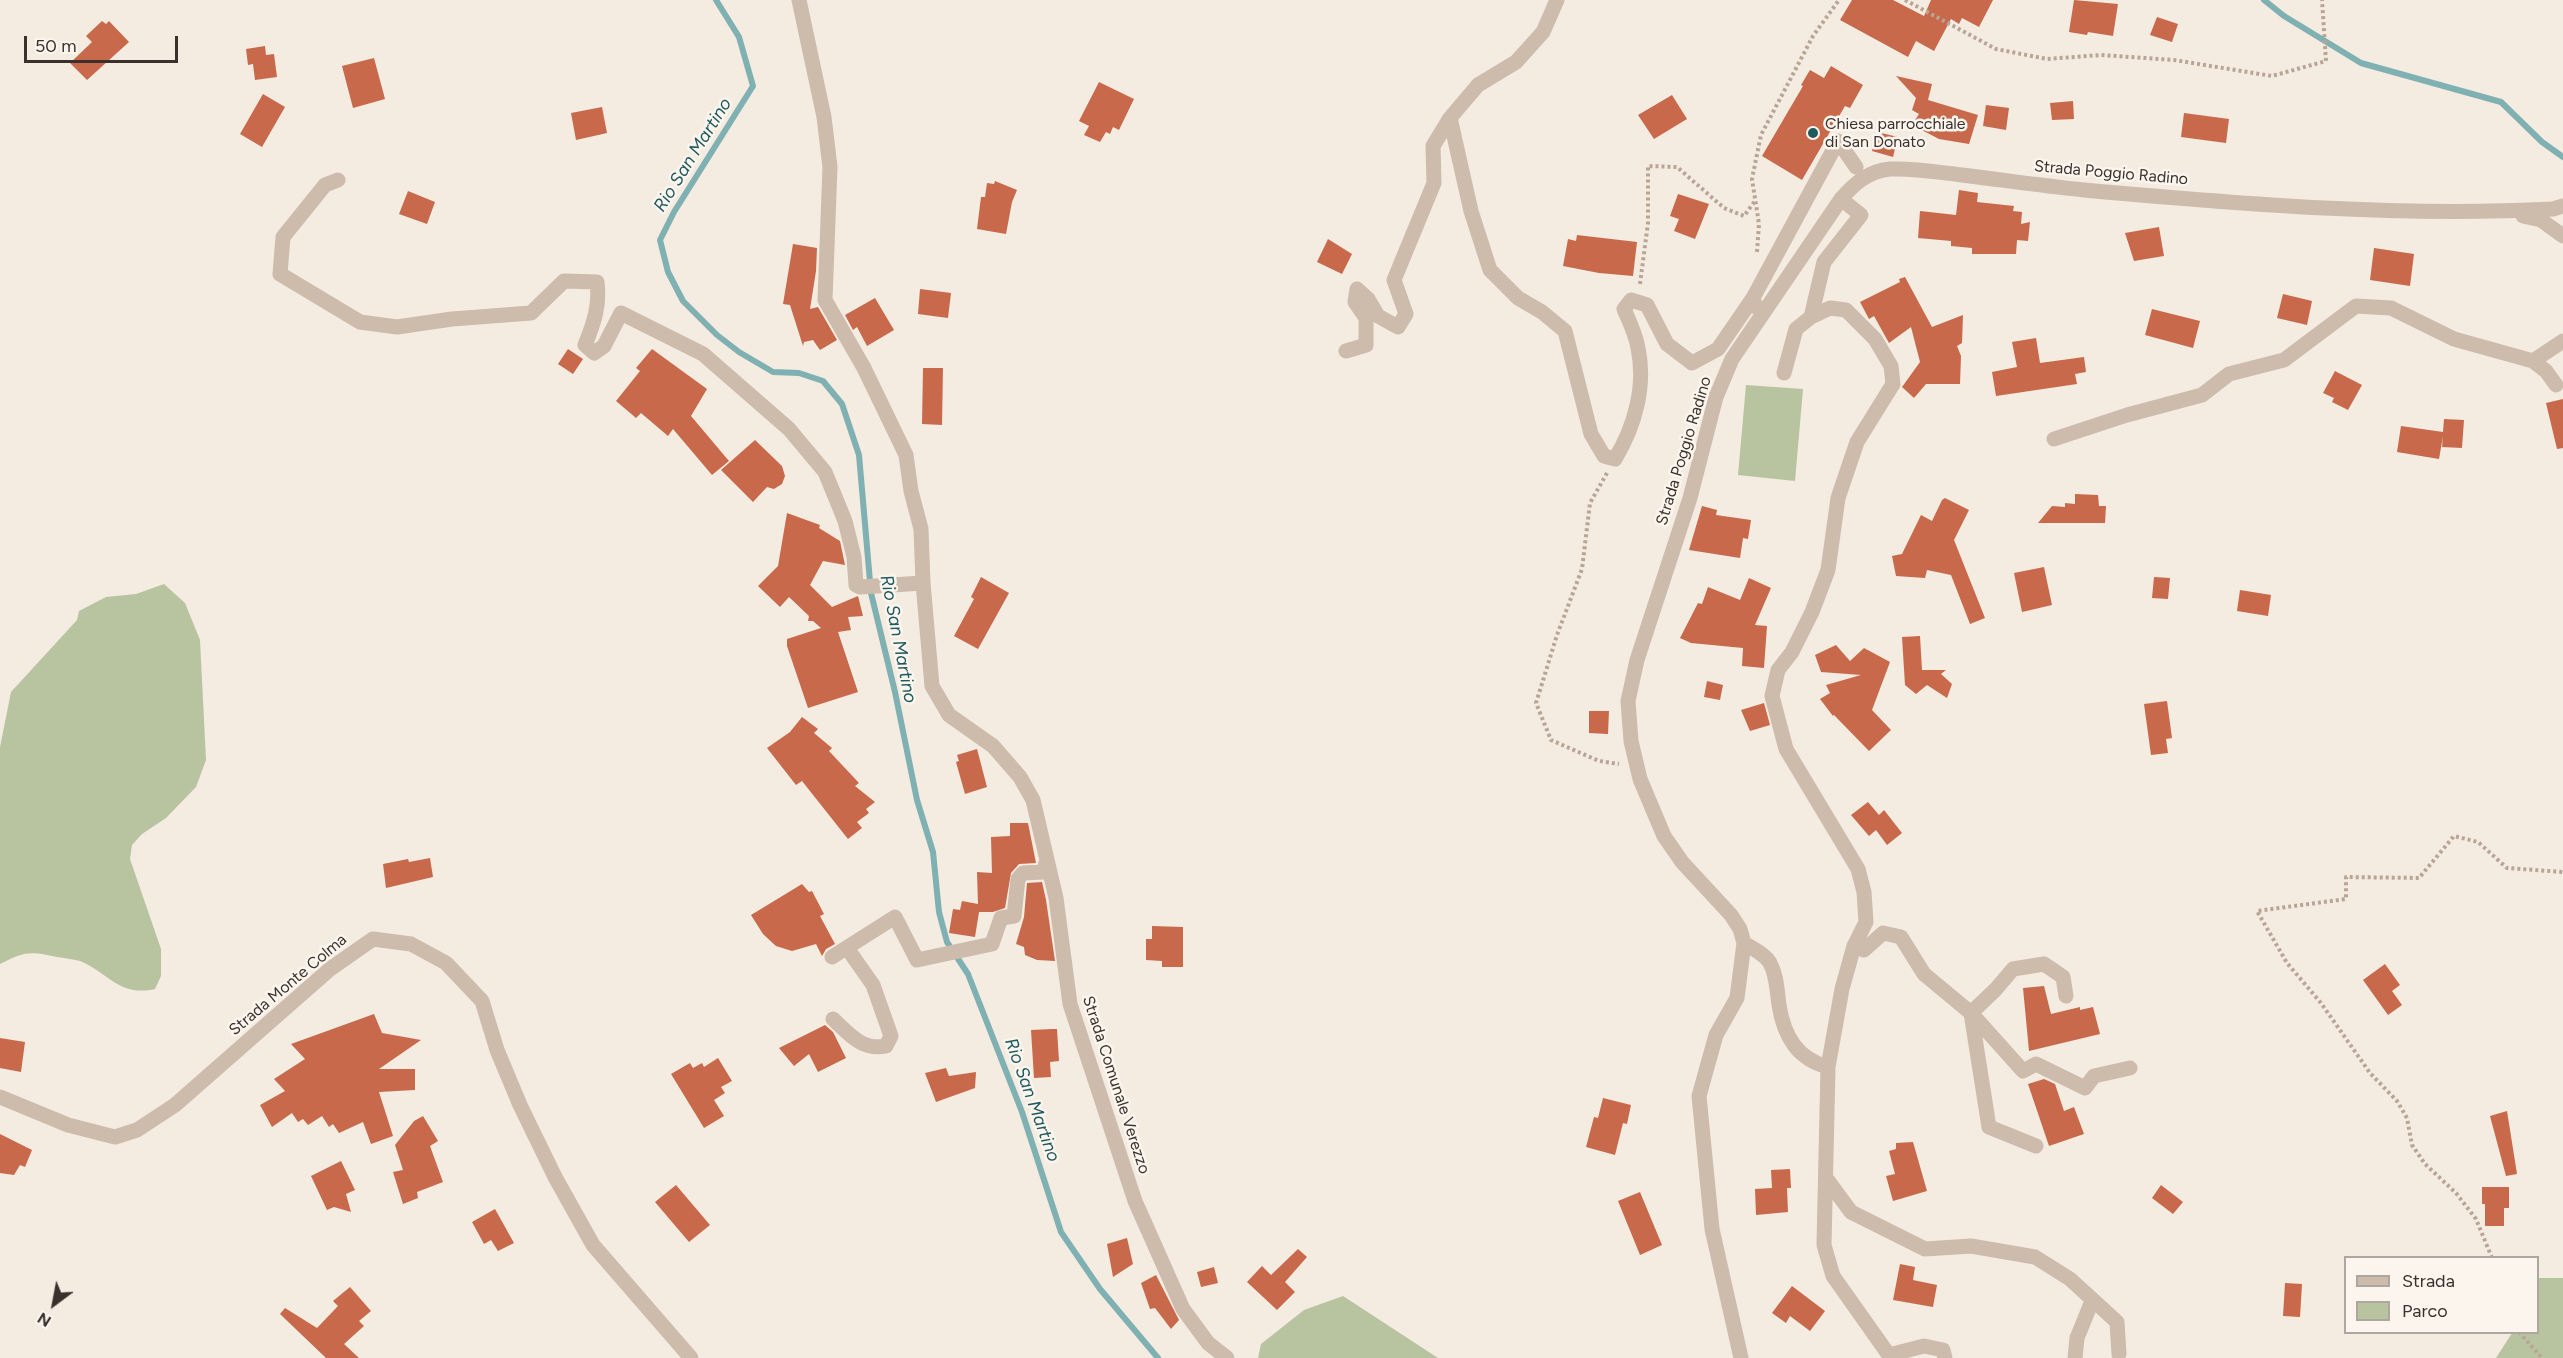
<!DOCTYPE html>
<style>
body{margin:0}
#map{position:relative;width:2563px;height:1358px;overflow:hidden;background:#f4ebe1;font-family:Figtree,sans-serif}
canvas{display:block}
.legend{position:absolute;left:2344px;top:1256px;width:195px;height:78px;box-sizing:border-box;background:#fbf5ee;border:2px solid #aea6a0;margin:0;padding:8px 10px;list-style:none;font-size:18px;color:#3b302b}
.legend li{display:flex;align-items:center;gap:12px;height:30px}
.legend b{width:30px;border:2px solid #aea6a0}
.north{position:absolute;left:24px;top:1274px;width:60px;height:60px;-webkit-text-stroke:4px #fbf5ee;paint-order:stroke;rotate:212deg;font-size:16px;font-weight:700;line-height:24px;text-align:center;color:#3b302b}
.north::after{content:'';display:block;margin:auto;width:21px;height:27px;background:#3b302b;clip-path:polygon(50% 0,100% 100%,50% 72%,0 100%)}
.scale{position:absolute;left:24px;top:36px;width:154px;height:27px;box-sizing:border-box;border:3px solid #3b302b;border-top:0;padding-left:8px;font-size:18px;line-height:21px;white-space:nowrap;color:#3b302b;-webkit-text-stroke:4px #fbf5ee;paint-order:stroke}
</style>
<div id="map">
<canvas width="2563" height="1358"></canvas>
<ul class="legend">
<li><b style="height:8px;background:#cdbbac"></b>Strada</li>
<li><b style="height:16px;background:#b8c4a0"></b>Parco</li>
</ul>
<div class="north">N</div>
<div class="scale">50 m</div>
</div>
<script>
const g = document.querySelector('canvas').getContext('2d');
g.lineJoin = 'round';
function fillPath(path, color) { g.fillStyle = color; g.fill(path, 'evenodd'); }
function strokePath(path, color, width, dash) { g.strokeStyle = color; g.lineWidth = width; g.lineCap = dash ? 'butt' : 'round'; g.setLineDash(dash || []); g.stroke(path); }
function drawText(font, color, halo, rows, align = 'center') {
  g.font = font + ' Figtree,sans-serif'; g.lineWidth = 5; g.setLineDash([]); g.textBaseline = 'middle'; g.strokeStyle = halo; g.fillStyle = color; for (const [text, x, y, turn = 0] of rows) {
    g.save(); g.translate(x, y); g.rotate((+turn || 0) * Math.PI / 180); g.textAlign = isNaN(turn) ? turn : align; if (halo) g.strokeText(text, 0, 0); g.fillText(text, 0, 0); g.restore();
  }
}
const green = new Path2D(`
 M1746,385L1803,389L1795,481L1738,475Z
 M164,584L185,603L200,640L206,760L196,787L166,818L142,834L132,845L130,859L161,949V976L155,989C119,997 109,973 80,961C73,959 64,958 57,957C31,951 24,951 0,964V747L11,692L77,620L79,611L106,597L136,594Z
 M2538,1278H2563V1358H2496L2512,1333L2538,1332Z
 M1343,1296L1438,1358H1258L1261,1344L1304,1310Z`);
const stream = new Path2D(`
 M716,0L739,37L753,86L674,212L660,240L668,272L683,301L717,335L739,352L773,372L799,373L823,381L842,404L859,455L871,593L895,692L917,800L933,852L939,912L947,942L968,974L1022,1112L1061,1232L1100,1289L1158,1358
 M2264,0L2284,16L2361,63L2501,102L2542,142L2563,157`);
const building = new Path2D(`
 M1852,0H1893L1924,16L1931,0H1993L1979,27L1962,18L1959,24L1951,19L1934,51L1916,41L1908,57L1840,20Z
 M2074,0L2118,4L2113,36L2088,32L2087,35L2069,32Z
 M2157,17L2178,24L2172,42L2150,35Z
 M102,21L106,24L109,21L129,42L87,80L70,63L92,42L86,36Z
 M265,46L266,55L274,54L277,77L255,80L253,64L248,65L246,49Z
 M374,58L385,99L353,108L342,66Z
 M1831,66L1863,85L1850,108L1845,106L1802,180L1762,156L1803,86L1801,85L1810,70L1824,78Z
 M1896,76L1932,84L1928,100L1978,115L1969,144L1939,139L1912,125L1919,114L1912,110L1916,98Z
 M1099,82L1134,99L1119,130L1113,127L1110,134L1106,132L1100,142L1084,135L1089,126L1079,121Z
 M263,94L285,107L262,147L240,134Z
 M1672,95L1687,119L1654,139L1638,115Z
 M2073,101L2074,119L2052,120L2050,103Z
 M1986,105L2009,108L2006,130L1983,126Z
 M602,107L607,133L576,140L571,113Z
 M2184,113L2229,119L2226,143L2181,137Z
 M1877,132L1898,137L1893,157L1872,151Z
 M995,181L1017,190L1012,202L1006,234L977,229L981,197H985L987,183L994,184Z
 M1959,190L1978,193L1977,202L2014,206L2013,211L2022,212L2021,224L2030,222L2028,241L2017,240L2016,254H1972V248L1951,246V241L1918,238L1920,211L1956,215Z
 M408,191L435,202L427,224L399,214Z
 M1678,194L1709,204L1695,239L1674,231L1679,219L1670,216Z
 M2159,227L2164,256L2134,261L2125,233Z
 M1577,235L1637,242L1633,276L1599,273L1563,266L1568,239L1576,241Z
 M1328,239L1352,254L1342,274L1317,262Z
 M793,244L817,248L816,271L810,309L818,307L837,340L820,350L813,340L804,342L803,346L790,305L783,304Z
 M2374,248L2414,254L2410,286L2370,280Z
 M1905,277L1932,327L1963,315L1962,343L1957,346L1961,356L1960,384H1926L1914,398L1902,387L1920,362L1911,327L1889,343L1874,316L1869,319L1860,302L1900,282L1899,279Z
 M920,289L951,293L948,318L918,314Z
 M2283,294L2312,301L2307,325L2277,318Z
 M875,298L894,330L867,346L857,327L853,330L845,315Z
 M2152,309L2200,321L2193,348L2145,335Z
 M2036,338L2040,363L2084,357L2086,372L2075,374L2077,384L1996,396L1992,372L2017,367L2012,342Z
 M568,349L583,359L573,374L558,364Z
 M652,349L707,389L691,416L729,461L712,475L673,429L668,436L641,413L636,418L616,401L640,371L636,368Z
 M923,368H943L942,425L922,424Z
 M2335,371L2362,385L2348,410L2332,402L2334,398L2323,393Z
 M2563,399V448L2557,449L2546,403Z
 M2444,419L2464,420L2462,448L2442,447L2443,436L2439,459L2397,452L2401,426L2443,432Z
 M755,440L782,466L785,476L782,484L774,489L767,487L753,502L721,470Z
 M2075,494L2098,495L2099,506H2106L2105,523H2038L2052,506L2065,507V503L2075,504Z
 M1945,498L1969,510L1954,540L1985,618L1970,624L1951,575L1927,570L1925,578L1896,576L1892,556L1902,554L1921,515L1932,521L1942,500Z
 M1702,506L1717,510L1716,515L1751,520L1748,539L1743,538L1740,558L1689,550Z
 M787,513L820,525L819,528L840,541L845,565L823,561L810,585L832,607L858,596L863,616L848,617L851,630L838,632L858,692L808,708L787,646V639L821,628L813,621H808L809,616L789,597L780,607L758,586L778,566Z
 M2044,567L2052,605L2022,612L2014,573Z
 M981,577L1009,593L978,649L954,636L974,599L971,597Z
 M2154,577L2170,578L2168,599L2152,598Z
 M1749,578L1771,588L1755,625L1767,626L1764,668L1742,666L1743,648L1691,643L1680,638L1698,603L1702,604L1708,587L1740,600Z
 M2240,590L2271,595L2268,616L2237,611Z
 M1920,636L1922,670H1946L1941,674L1952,684L1947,698L1927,685L1916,694L1905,685L1902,637Z
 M1836,645L1850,661L1864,648L1890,662L1872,710L1891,730L1869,751L1834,715L1833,716L1820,699L1830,693L1826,685L1861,675L1821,672L1815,655Z
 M1707,681L1723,685L1720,700L1704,697Z
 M2167,701L2172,738L2166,739L2168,753L2151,755L2144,704Z
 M1764,703L1770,725L1750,731L1741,710Z
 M1589,711H1609L1608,734L1589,733Z
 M802,717L818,729L814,733L832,748L829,751L859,783L855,786L875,802L866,809L869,813L857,822L862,828L848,839L802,781L796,785L767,748L790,732Z
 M977,749L987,787L965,794L956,762L959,761L957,755Z
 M1868,802L1879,815L1884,810L1902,833L1887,845L1876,830L1869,836L1851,815Z
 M1010,823H1028L1036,863L1019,864L1011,873L1005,908L993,912H979L975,937L949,933L953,909L960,910L962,901L978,904L977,872L992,873L991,837L1010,836Z
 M430,858L433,877L386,888L383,864L408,859L409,862Z
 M1042,882L1046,900L1055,961L1037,960L1025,955L1024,947L1016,944L1024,917L1027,883Z
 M802,884L809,892L812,891L824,914L820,916L835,944L826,949L822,956L816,944L792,951L776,946L763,934L751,915Z
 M1152,926L1183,927V967H1162V961L1146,960V939H1152Z
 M2385,964L2400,985L2392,991L2402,1005L2388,1015L2363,980Z
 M2044,986L2051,1014L2080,1007V1010L2093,1007L2100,1034L2029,1051L2023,988Z
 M374,1014L382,1033L421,1040L379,1069H415V1090L379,1092L393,1136L371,1144L363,1122L339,1133L333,1124L329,1127L322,1116L308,1125L303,1119L298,1122L292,1113L272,1127L260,1105L285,1091L274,1079L305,1059L291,1044Z
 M825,1025L833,1032L846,1058L818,1072L809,1054L794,1066L779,1048Z
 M1052,1029H1057L1059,1061L1050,1062L1051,1077L1034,1078L1031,1030Z
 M0,1038L25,1042L21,1072L0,1068Z
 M718,1058L732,1081L721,1087L725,1093L714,1100L724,1116L704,1128L671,1074L690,1063L693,1068L702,1063L704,1067Z
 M946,1068L949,1076L976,1072L975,1088L936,1102L925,1073Z
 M2044,1079L2055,1084L2064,1111L2074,1107L2084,1134L2049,1146L2028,1084Z
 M1603,1098L1631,1105L1627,1124L1623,1123L1615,1155L1586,1147L1594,1117L1598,1118Z
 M2507,1111L2517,1174L2506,1176L2490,1116Z
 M423,1116L438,1141L430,1146L443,1182L417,1192L418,1198L403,1204L393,1172L403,1170L395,1145L414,1121Z
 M0,1134L32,1150L25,1167L20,1165L14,1175L0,1173Z
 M1913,1142L1927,1191L1893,1201L1886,1176L1895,1174L1889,1151L1896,1149V1143Z
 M341,1161L355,1190L346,1194L351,1212L334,1207L327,1210L311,1176Z
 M1790,1169L1791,1188H1787L1788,1212L1756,1215L1755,1189L1772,1188L1771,1170Z
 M676,1185L710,1225L689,1242L655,1202Z
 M2161,1185L2183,1202L2173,1214L2152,1198Z
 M2482,1187H2509V1208H2504V1226H2485V1204H2482Z
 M1640,1192L1662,1245L1640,1255L1618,1201Z
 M495,1209L514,1243L498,1251L491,1240L484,1244L472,1222Z
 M1127,1238L1133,1264L1113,1277L1107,1244Z
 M1298,1249L1307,1257L1285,1282L1295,1292L1277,1310L1247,1282L1262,1266L1271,1275Z
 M1900,1264L1915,1267L1913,1280L1937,1285L1933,1307L1893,1300Z
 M1214,1267L1218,1283L1201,1287L1197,1272Z
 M1156,1275L1179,1320L1171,1329L1155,1308L1150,1309L1141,1283Z
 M2285,1283L2302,1284L2300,1317L2283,1316Z
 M1792,1286L1825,1311L1810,1331L1790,1316L1786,1323L1772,1313Z
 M350,1287L371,1311L359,1321L364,1326L344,1344L359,1358H326L280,1314L285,1308L317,1328L338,1306L333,1301Z`);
const path = new Path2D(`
 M1905,0L1996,49L2047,59L2101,55L2174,60L2272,76L2326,61L2322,0
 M1757,252L1759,224L1752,179L1761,135L1813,36L1839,0
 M1640,284L1648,223V166L1677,167L1724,208L1744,216L1755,201
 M1607,473L1590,503L1582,569L1557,635L1536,703L1551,740L1599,761L1619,764
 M2492,1258L2476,1219L2456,1193L2425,1164L2412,1145L2407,1118L2397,1101L2370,1073L2321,1003L2287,963L2257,911L2346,899V877L2419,878L2454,836L2478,842L2507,868L2563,872
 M2519,1332L2542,1358`);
const minor = new Path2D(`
 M799,0L824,117L830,167L825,300L864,368L906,455L911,491L921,529L923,583L932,686L949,715L993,746L1020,777L1033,800L1056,898L1070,1004L1135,1201L1183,1309L1208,1343L1227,1358
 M1557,0L1543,32L1516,62L1478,85L1450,118L1471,211L1490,270L1518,298L1542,312L1565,331L1591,434L1604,456L1615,459C1635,426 1646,386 1638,348C1636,335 1629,321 1624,309L1631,300L1647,305L1667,344L1692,363L1718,349L1753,298
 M338,180L325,185L283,237L280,274L360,322L397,327L452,319L531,313L564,281L597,282C600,305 594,323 585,345L594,353L604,346L621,313L703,354L789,429L825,472L845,521L854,557L856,585L860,587L923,583
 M1841,199L1861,215L1824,262L1811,317L1830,308L1846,310L1875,339L1891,366L1893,384L1857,442L1838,498L1828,570L1812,612L1792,652L1778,670L1772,696L1786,749L1858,869L1864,892L1866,922L1854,946L1842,989L1828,1067L1824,1245L1833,1276L1891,1358
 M2523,216L2541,220L2563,236
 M1756,307L1753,298L1838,141L1856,167
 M1346,351L1366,345V318L1355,302L1357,289L1368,299L1378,316L1398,327L1406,314L1394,280L1434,183L1433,146L1450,118
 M2533,361L2546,371L2556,385
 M1784,373L1796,329L1811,317
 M2054,439L2127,415L2202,395L2229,374L2284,360L2356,306L2391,308L2454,339L2533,361L2563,341
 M1744,943C1752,948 1766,955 1770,963C1777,976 1777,991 1779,1005C1784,1036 1797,1059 1828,1067
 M1854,946L1864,950L1883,933L1901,937L1924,974L1971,1013L1989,1127L2036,1146
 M832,957L895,917L917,960L992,944L1001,918L1014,916L1018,879L1023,873L1043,872L1047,860
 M2066,996L2063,977L2044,964L2013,969L1996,989L1971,1013L2023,1071L2036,1064L2085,1088L2094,1076L2130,1068
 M833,1019C849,1034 862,1051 886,1046L891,1036L873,985L847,948
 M0,1097L68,1125L115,1137L137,1130L175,1105L330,969L373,939L411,944L446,963L482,1001L497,1050L520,1105L555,1177L593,1245L691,1358
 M1826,1178L1851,1212L1925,1249L1971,1246L2035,1257L2070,1279L2117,1322L2119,1354
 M1889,1355L1924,1346L1943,1350L1945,1358
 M1741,1358L1712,1229L1699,1096L1716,1035L1737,998L1744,943L1740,929L1731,915L1682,862L1664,836L1640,779L1631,741L1628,701L1637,660L1690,498L1716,397L1732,359L1841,199C1854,184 1868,171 1890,169C1913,168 1939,172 1962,175C2003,180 2043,186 2084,190C2240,204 2397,217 2553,209L2563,206
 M2075,1358L2077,1338L2092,1301`);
const markers = [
 [1813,133,6,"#1f5a5e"]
];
const poiNames = [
 ["Chiesa parrocchiale",1825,124],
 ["di San Donato",1825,142]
];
const streetNames = [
 ["Strada Poggio Radino",2111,173,5],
 ["Strada Poggio Radino",1684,451,-73],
 ["Strada Monte Colma",288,985,-40],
 ["Strada Comunale Verezzo",1116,1085,72]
];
const waterNames = [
 ["Rio San Martino",693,155,-58],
 ["Rio San Martino",898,639,79],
 ["Rio San Martino",1032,1100,70]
];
fillPath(green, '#b8c4a0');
strokePath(stream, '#7fb0b2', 6);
fillPath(building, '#c8694b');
strokePath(path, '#b9a596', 4, [3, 3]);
strokePath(minor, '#cdbbac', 15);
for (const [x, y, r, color] of markers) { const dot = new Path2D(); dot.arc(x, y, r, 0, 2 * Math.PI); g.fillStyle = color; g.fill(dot); strokePath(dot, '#fbf5ee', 2); }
drawText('16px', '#3b302b', '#fbf5ee', poiNames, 'left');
drawText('16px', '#3b302b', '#fbf5ee', streetNames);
drawText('italic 18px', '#1f5a5e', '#fbf5ee', waterNames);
</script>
